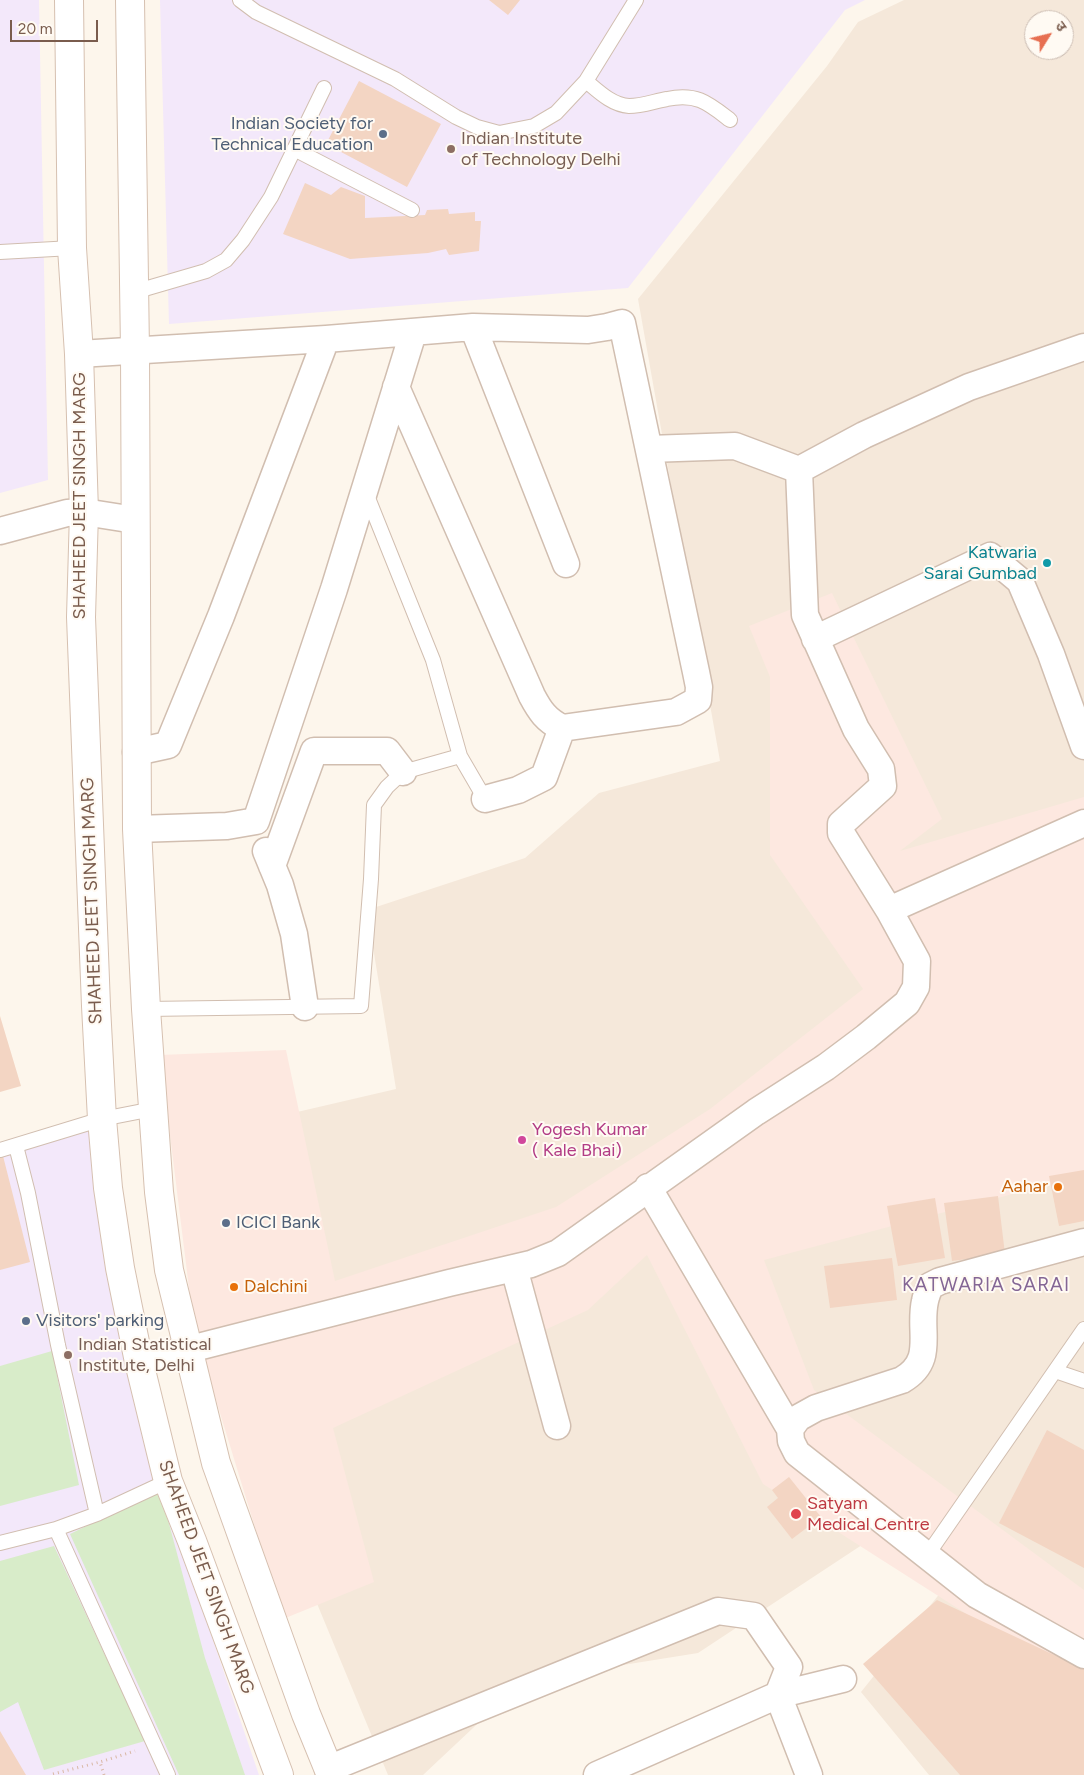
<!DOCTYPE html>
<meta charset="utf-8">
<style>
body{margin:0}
#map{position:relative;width:1084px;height:1775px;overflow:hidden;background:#fdf6ec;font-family:Figtree,"Noto Sans Devanagari",sans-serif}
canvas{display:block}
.north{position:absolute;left:1024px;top:10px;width:50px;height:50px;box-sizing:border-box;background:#fffaf3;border:1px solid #cabbb1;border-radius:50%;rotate:54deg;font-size:14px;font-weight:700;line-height:20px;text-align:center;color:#7a5c4d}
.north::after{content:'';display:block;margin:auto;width:18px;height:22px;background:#e76f51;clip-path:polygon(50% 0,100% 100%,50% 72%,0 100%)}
.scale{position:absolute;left:10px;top:20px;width:88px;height:22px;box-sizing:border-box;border:2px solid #7a5c4d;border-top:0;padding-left:6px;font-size:15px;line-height:18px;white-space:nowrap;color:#7a5c4d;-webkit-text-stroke:4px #fffaf3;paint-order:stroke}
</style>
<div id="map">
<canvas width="1084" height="1775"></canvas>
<div class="north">उ</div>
<div class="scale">20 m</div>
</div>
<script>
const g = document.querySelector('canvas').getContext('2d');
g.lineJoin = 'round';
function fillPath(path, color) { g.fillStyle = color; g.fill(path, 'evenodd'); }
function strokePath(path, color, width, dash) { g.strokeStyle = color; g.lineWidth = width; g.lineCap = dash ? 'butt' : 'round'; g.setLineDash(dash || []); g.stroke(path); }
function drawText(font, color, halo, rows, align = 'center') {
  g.font = font + ' Figtree,sans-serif'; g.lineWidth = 4; g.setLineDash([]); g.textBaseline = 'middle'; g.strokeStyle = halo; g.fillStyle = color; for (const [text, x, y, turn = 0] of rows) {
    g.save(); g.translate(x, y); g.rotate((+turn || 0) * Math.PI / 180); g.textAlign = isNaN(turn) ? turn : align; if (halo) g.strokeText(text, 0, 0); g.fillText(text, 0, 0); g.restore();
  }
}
const residential = new Path2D(`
 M904,0H1084V1775H929L861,1692L941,1592L874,1537L698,1653L523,1681L423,1775H388L306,1577L207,1133L396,1089L367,910L525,858L599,793L720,761L638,299L827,66L858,22ZM1034,20H1064V50H1034Z`);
const commercial = new Path2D(`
 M832,593L942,819L900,851L1084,797V1175L764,1260L814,1390L1084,1590V1689L763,1484L647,1255L588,1310L333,1428L374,1582L283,1619L194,1328L160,1055L286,1050L335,1281L556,1207L710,1109L863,989L770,855V677L749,626Z`);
const education = new Path2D(`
 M0,0H39L48,480L0,493Z
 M160,0H865L845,10L628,288L169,324Z
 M99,1122L164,1483L203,1611L259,1775H0V1150Z`);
const green = new Path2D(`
 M52,1351L79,1485L0,1506V1366Z
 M160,1490L205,1658L245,1775H179L70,1534Z
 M54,1546L145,1741L44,1770L18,1702L0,1712V1561Z`);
const building = new Path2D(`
 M489,0H520L508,15Z
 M359,81L441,124L407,187L326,144Z
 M305,183L331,195L341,187L365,196V218L425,215L427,210L448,209L449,214L475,212V221H481L479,251L449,255L446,249L428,253L350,259L283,234Z
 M0,1016L21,1086L0,1092Z
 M3,1156L30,1262L0,1270V1157Z
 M1084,1170V1221L1059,1226L1049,1176Z
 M998,1196L1005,1254L952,1261L944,1203Z
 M935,1198L945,1258L898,1266L887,1206Z
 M892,1258L897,1300L830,1308L824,1266Z
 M1047,1430L1084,1450V1568L999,1523Z
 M789,1477L821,1517L792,1539L767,1507L778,1498L772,1490Z
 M937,1600L1084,1669V1775H960L863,1664Z
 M0,1731L26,1775H0Z`);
const path = new Path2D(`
 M53,1774L100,1762
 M104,1775L100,1762L135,1751`);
const lane = new Path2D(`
 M240,0L256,12L395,79L456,117L477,127L499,133L534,126L556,113L586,81L636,0
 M586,81C598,91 612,105 629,106C642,106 655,101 667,99C697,93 708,103 730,120
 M294,149L412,210
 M0,252L72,248
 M134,292L206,271L226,260L243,240L271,197L324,88
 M366,493L433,660L460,756
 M146,1009L361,1006L371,879L374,805L387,787L403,772L460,756L485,799
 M16,1146L28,1193L58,1345L97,1514
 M0,1150L102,1119L153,1109
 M1055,1371L1084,1381
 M56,1529L168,1775
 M0,1543L56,1529L97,1514L168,1481
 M928,1554L1084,1329`);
const street = new Path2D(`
 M473,327L566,564
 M79,354L326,339L473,327L588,330L607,327L622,323L696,672L699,687L698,700L676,712L562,728C546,720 540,711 532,696L396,387
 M799,470L864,435L969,387L1084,347
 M0,531L67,513L84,512L135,520
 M815,639L990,556L1020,581L1051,654L1084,746
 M136,752L168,745L221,616L326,339
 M485,799L518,790L544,777L562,728
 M137,829L227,826L256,821L334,589L413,333
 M266,851L280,885L294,934L305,1007
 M272,866L314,751H387L403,772
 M889,910L1084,823
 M648,1187L790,1429
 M1084,1242L940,1281L930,1286C928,1291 926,1296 925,1301C918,1332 936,1360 902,1380L816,1408L798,1418L790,1429L791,1441L797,1453L977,1595L1084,1655
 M514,1268L557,1426
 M139,1362L449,1283L531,1264L558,1253L756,1112L826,1067L866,1037L907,1003L916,987L917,961L889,910L841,833V824L883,786L881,769L856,729L805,615L799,470L735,446L649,449
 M778,1695L843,1679
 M328,1769L718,1611L754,1616L789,1667L778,1695
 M597,1775L778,1695L809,1775`);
const secondary = new Path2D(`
 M69,0L72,248L79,354L84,512L81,617L96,1006L102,1119L108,1188L120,1268L139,1362L168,1481L192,1541L279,1775
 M130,0L135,351L137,829L146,1009L159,1192L169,1270L216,1463L306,1714L331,1775`);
const markers = [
 [383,134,5,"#5c6f8a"],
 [451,149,5,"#8d6e63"],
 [1047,563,5,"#0f9aa8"],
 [522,1140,5,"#d1479c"],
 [1058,1187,5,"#e8710a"],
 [226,1223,5,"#5c6f8a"],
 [234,1287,5,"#e8710a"],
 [26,1321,5,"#5c6f8a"],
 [68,1355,5,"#8d6e63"],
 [796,1514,6,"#e0444e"]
];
const serviceNames = [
 ["Indian Society for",373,124,"right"],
 ["Technical Education",373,145,"right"],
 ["ICICI Bank",236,1223],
 ["Visitors' parking",36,1321]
];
const educationNames = [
 ["Indian Institute",461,139],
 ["of Technology Delhi",461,160],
 ["Indian Statistical",78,1345],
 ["Institute, Delhi",78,1366]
];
const streetNames = [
 ["SHAHEED JEET SINGH MARG",80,496,-90],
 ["SHAHEED JEET SINGH MARG",92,901,-92],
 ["SHAHEED JEET SINGH MARG",206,1577,70]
];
const cultureNames = [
 ["Katwaria",1037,553],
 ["Sarai Gumbad",1037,574]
];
const hotelNames = [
 ["Yogesh Kumar",532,1130],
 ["( Kale Bhai)",532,1151]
];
const foodNames = [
 ["Aahar",1048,1187],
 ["Dalchini",244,1287,"left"]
];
const healthNames = [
 ["Satyam",807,1504],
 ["Medical Centre",807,1525]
];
const neighbourhoodNames = [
 ["KATWARIA SARAI",986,1285]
];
fillPath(residential, '#f5e8da');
fillPath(commercial, '#fde8e0');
fillPath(education, '#f3e8fa');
fillPath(green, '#d8ecc9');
fillPath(building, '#f3d5c3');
strokePath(lane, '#d1beb0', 16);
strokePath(street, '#d1beb0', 29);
strokePath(secondary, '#d6c0b0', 30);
strokePath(path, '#d9b8a5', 3, [1, 4]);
strokePath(lane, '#fff', 14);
strokePath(street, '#fff', 26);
strokePath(secondary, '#fff', 28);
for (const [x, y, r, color] of markers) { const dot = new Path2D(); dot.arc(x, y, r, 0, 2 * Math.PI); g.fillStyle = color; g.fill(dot); strokePath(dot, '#fffaf3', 2); }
drawText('18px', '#4e5e75', '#fffaf3', serviceNames, 'left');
drawText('18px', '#785e54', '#fffaf3', educationNames, 'left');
drawText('18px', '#7a5c4d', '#fffaf3', streetNames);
drawText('18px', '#0d838f', '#fffaf3', cultureNames, 'right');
drawText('18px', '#b23c85', '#fffaf3', hotelNames, 'left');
drawText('18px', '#c56008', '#fffaf3', foodNames, 'right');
drawText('18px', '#be3a42', '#fffaf3', healthNames, 'left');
g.letterSpacing = '1px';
drawText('19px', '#846695', '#fffaf3', neighbourhoodNames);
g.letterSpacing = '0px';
</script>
